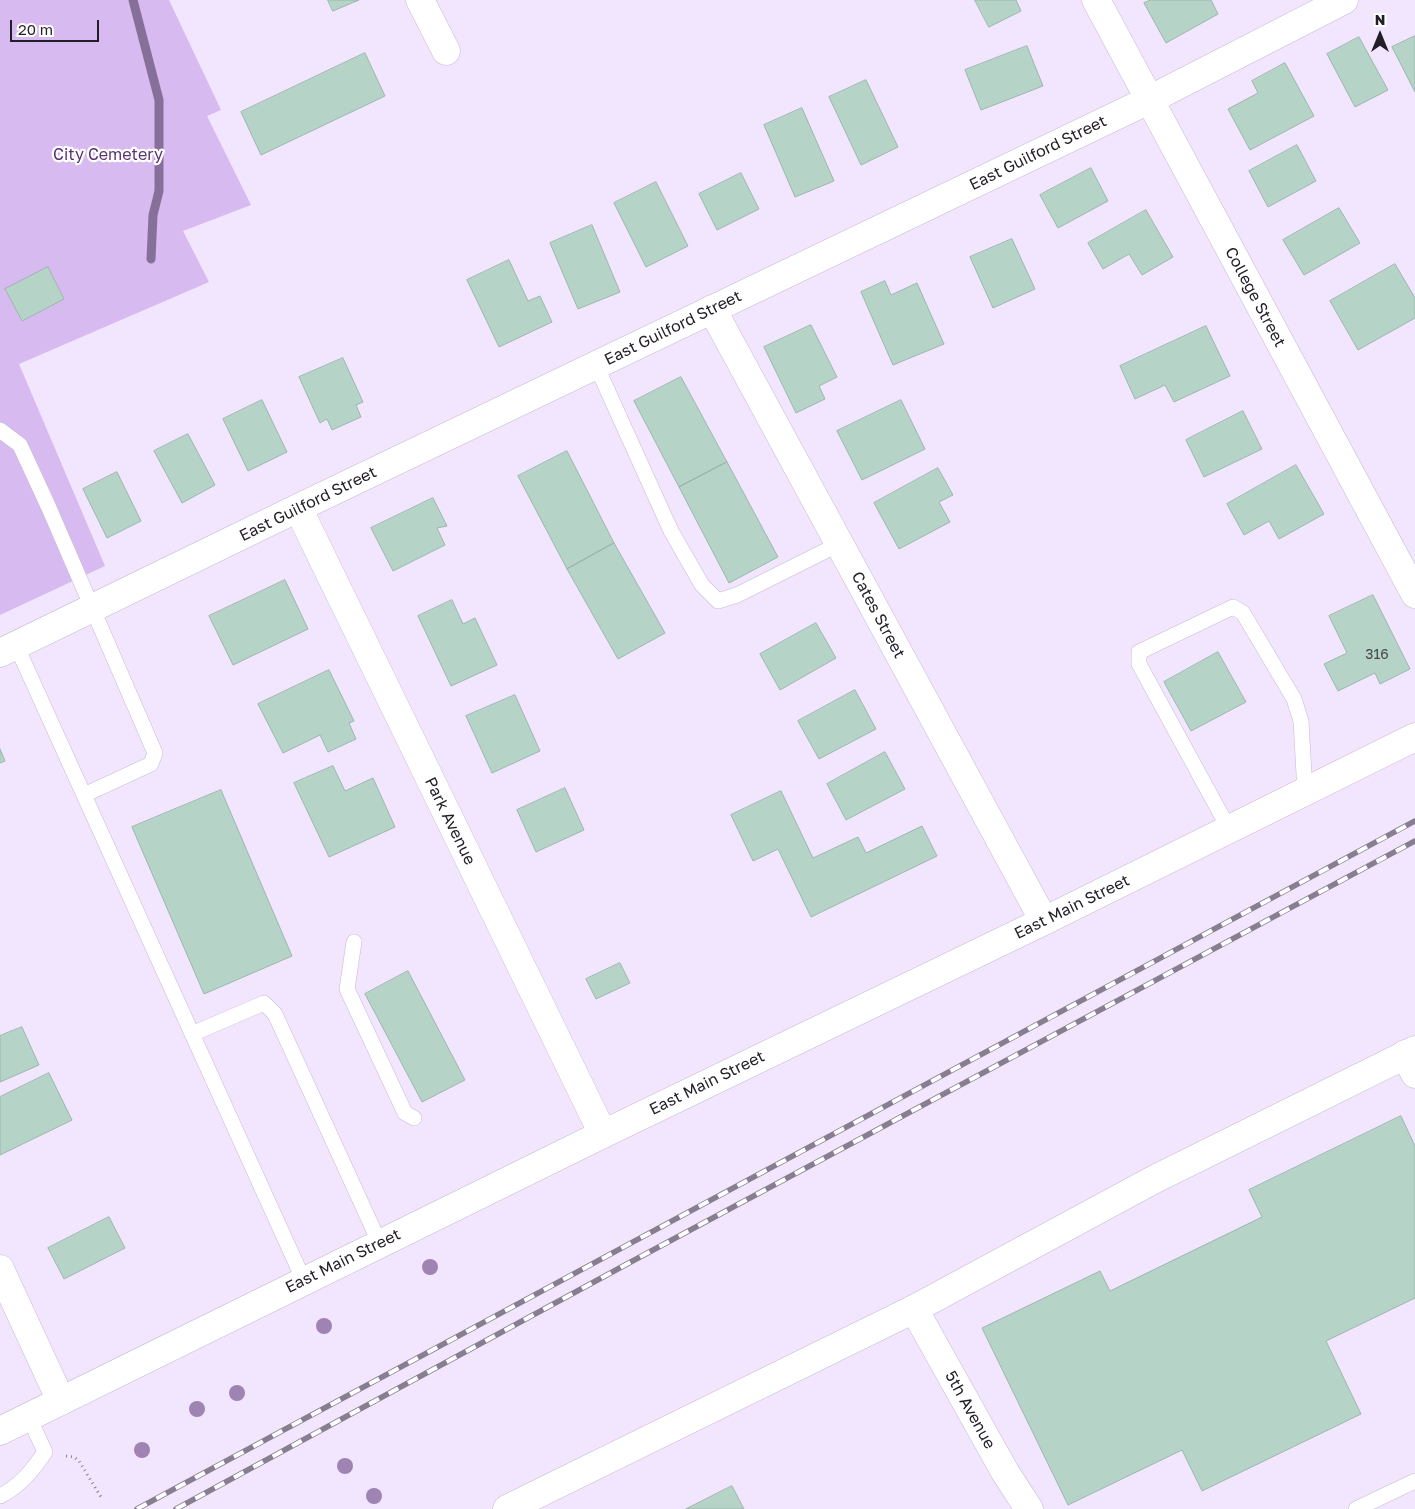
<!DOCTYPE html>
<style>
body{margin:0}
#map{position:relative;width:1415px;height:1509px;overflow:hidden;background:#f2e5fe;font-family:"Golos Text",sans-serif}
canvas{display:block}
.north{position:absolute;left:1355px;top:10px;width:50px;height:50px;-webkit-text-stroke:4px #fff;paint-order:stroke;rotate:0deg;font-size:14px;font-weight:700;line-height:20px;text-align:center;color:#221d26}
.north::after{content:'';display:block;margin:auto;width:18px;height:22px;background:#221d26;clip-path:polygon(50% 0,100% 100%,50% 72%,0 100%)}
.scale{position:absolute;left:10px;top:20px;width:89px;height:22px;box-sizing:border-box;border:2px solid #221d26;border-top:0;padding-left:6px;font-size:15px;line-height:18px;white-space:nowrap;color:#221d26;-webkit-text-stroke:4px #fff;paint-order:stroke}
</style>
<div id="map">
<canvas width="1415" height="1509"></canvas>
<div class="north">N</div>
<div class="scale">20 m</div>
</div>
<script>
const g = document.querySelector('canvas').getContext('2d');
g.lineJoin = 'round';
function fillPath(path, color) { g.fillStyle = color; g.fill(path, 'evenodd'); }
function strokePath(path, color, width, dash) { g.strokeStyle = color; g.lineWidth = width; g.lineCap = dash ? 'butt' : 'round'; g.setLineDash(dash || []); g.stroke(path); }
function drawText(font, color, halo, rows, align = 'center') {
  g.font = font + ' "Golos Text",sans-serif'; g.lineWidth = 4.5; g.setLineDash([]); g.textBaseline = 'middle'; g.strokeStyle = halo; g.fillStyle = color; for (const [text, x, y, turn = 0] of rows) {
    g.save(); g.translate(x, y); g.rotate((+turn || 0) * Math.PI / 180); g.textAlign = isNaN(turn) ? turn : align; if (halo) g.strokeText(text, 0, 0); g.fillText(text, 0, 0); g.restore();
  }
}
const green = new Path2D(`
 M0,0H169L221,110L207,116L251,205L183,231L209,282L19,364L105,566L0,615Z`);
const stream = new Path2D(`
 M133,0L159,100V191L153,215L151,259`);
const building = new Path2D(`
 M328,0H359L333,11Z
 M975,0H1016L1021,11L989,27Z
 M1151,0H1211L1218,14L1166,43L1144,3Z
 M1415,36V92L1392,47Z
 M1359,37L1388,90L1355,107L1327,54Z
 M1027,46L1043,86L981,110L965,70Z
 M365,53L385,96L261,155L241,112Z
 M1285,63L1314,116L1250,150L1228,109L1258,93L1252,81Z
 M866,80L898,147L861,165L829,97Z
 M802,108L834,181L795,197L764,125Z
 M1297,145L1316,181L1268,207L1249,171Z
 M1091,168L1108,201L1058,228L1040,195Z
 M741,173L759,209L717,230L699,194Z
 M656,182L688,246L646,267L614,203Z
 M1339,208L1360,243L1304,275L1283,240Z
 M1146,210L1173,257L1142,275L1129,254L1103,269L1088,243Z
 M592,225L620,292L578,309L550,243Z
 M1012,239L1035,289L993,308L970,257Z
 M509,260L528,301L540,296L552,322L499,347L467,280Z
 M1395,264L1415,298V318L1358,350L1330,301Z
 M48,267L64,299L22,321L5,289Z
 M885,281L891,295L917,283L944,344L893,365L861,292Z
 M811,325L837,377L819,386L825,399L796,413L764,347Z
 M1206,326L1230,376L1174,402L1165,385L1135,399L1120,366Z
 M343,358L363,402L356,405L361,417L332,430L327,419L320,423L299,377Z
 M681,377L727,462L679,487L634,401Z
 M262,400L287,452L248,471L223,419Z
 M901,400L925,449L862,480L837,431Z
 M1243,411L1262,449L1204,477L1186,440Z
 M188,434L215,485L182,503L154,451Z
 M567,451L614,543L567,569L518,476Z
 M727,462L778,557L729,583L679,487Z
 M1296,465L1324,514L1279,539L1269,521L1244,535L1227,504Z
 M938,468L953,495L939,502L950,522L899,549L874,503Z
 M117,472L141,521L107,538L83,489Z
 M433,498L447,526L437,528L445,545L393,571L371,528Z
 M614,543L665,633L618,659L567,569Z
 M285,580L308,629L233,665L209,616Z
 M1373,595L1410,669L1380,684L1375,673L1338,691L1324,664L1347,653L1329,616Z
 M452,600L463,624L475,618L497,665L451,686L418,616Z
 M816,623L836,658L780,690L760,654Z
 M1218,652L1246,702L1191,731L1164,682Z
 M329,670L354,721L349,723L356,739L328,752L320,735L283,753L258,704Z
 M855,690L876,729L819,759L798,721Z
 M515,695L540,751L492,773L466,716Z
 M0,749L5,761L0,763Z
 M885,752L905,789L846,820L827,784Z
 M333,766L345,791L373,778L395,827L329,857L294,783Z
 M565,788L584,830L536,852L517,810Z
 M221,790L292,956L204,994L132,827Z
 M781,791L813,858L858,837L866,853L922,826L937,856L811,917L778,849L753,861L731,815Z
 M620,963L630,983L596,999L586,979Z
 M408,971L465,1080L422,1102L365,994Z
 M22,1027L39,1065L0,1082V1036Z
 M49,1073L72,1120L0,1155V1097Z
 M1401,1116L1415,1146V1298L1326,1341L1361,1414L1202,1491L1182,1450L1068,1505L982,1328L1100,1271L1110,1291L1262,1217L1249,1190Z
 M109,1217L125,1248L64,1279L48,1248Z
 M732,1486L744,1509H686Z`);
const path = new Path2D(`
 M66,1456L74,1457L79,1461L101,1497`);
const service = new Path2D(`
 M596,365L671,531L702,585L718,601L737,595L839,544
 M0,430L20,445L49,508L155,753L151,764L84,795
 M16,645L304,1281
 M1229,829L1139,664V652L1233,607L1243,613L1294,699L1301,721L1305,792
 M354,942L347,989L405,1113L414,1118
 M192,1034L264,1003L275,1014L380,1244
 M0,1496C20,1486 33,1470 45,1452L29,1417
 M1356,1509L1415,1481`);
const minor = new Path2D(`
 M420,0L446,51
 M1096,0L1415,594
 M712,309L1044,921
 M298,508L603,1134
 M0,653L298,508L1149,100L1344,0
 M1405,1054L1415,1074
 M0,1269L61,1401
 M914,1309L1005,1472L1029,1509`);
const tertiary = new Path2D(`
 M507,1509L914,1309L1155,1179L1415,1050`);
const secondary = new Path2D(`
 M0,1431L603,1134L1044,921L1415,737`);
const rail = new Path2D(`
 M137,1509L1415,821
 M176,1509L627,1264L1415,841`);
const trees = [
 [430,1267],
 [324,1326],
 [237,1393],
 [197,1409],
 [142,1450],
 [345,1466],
 [374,1496]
];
const numberNames = [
 ["316",1377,655]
];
const streetNames = [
 ["East Guilford Street",1038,153,-26],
 ["College Street",1255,297,62],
 ["East Guilford Street",673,328,-26],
 ["East Guilford Street",308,504,-26],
 ["Cates Street",878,615,62],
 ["Park Avenue",450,821,64],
 ["East Main Street",1072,907,-26],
 ["East Main Street",707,1083,-26],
 ["East Main Street",343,1261,-26],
 ["5th Avenue",970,1410,61]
];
const parkNames = [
 ["City Cemetery",108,155]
];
fillPath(green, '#d7baf0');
strokePath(stream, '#867099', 9);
fillPath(building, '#b6d3c7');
strokePath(building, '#9bb7ac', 1);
strokePath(service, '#c7bad2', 16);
strokePath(minor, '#c7bad2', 29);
strokePath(tertiary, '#c7bad2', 29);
strokePath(secondary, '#c7bad2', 29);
strokePath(path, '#898091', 3, [1, 4]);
strokePath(service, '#fff', 15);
strokePath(minor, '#fff', 28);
strokePath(tertiary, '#fff', 28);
strokePath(secondary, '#fff', 28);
strokePath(rail, '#877e8f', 5.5);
strokePath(rail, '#fff', 4, [11]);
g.fillStyle = '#9e83b3';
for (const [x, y] of trees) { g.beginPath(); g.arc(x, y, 8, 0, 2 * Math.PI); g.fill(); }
drawText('14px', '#474a4e', null, numberNames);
drawText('16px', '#221d26', '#fff', streetNames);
drawText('16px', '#593275', '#fff', parkNames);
</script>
